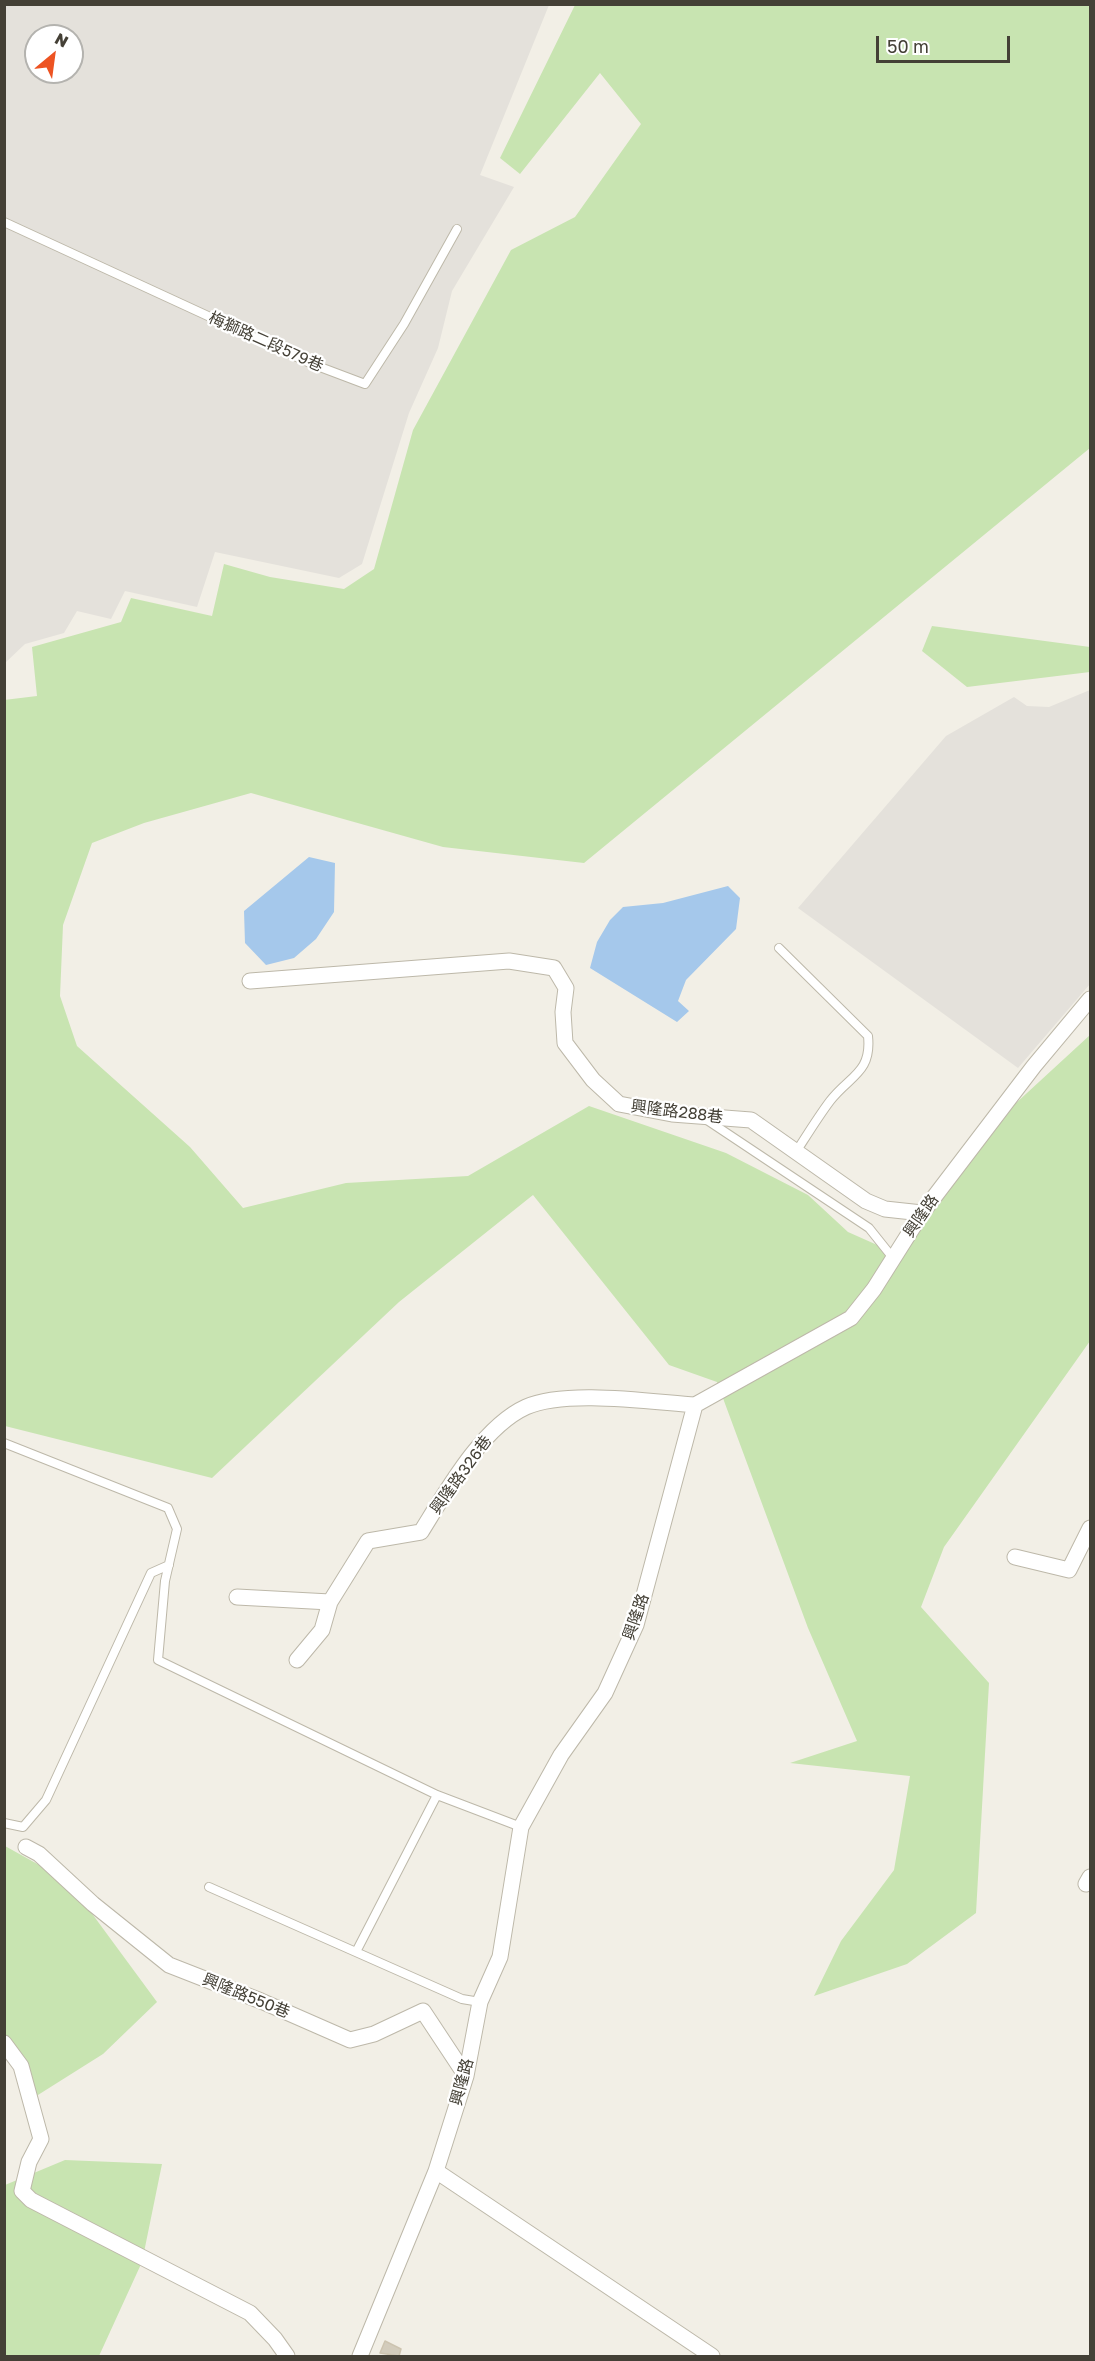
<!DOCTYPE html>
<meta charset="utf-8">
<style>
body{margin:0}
#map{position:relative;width:1095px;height:2361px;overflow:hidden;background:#f2efe6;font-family:"Golos Text",sans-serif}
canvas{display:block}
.frame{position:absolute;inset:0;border:6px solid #444036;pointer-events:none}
.north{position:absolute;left:24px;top:24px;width:60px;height:60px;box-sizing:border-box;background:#fff;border:2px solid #b4b3af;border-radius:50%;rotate:29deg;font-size:16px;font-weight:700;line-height:24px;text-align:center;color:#444036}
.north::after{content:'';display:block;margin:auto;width:21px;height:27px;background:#ed5322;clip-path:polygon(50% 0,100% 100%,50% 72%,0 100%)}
.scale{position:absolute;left:876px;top:36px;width:134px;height:27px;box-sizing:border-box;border:3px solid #444036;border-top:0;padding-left:8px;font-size:18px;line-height:21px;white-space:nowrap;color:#444036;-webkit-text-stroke:4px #fff;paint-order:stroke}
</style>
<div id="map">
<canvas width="1095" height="2361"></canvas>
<div class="frame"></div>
<div class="north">N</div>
<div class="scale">50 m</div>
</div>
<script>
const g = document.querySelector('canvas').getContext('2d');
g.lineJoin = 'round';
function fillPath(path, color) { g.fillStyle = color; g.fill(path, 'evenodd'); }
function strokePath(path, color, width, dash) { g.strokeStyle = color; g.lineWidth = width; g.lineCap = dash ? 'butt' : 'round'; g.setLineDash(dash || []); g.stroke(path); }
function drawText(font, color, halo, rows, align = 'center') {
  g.font = font + ' "Golos Text","Noto Sans TC",sans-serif'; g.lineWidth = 4.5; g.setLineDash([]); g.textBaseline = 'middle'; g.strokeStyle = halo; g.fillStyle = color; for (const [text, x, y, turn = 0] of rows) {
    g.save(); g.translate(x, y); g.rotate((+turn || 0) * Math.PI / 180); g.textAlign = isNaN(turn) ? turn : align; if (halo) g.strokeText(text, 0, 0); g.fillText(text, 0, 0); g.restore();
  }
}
const industrial = new Path2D(`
 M5,5H549L480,175L514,187L452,291L438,348L409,413L362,564L339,578L215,552L197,607L125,591L111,619L77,611L64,633L25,644L5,663ZM36,36H72V72H36Z
 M1090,690V984L1018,1068L798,908L946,736L1014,697L1027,706L1049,707Z`);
const green = new Path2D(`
 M575,5H1090V448L584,863L443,847L251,793L144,823L92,843L63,925L60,996L77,1046L190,1147L243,1208L346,1183L468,1176L589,1106L726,1153L808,1195L848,1232L902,1256L931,1214L1015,1104L1090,1035V1341L944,1547L921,1607L989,1683L976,1913L907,1964L814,1996L841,1941L894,1870L910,1776L790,1763L857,1741L808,1628L717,1382L669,1365L533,1195L399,1302L212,1478L5,1426L4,700L37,696L32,647L121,622L131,598L212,616L224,564L270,577L344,589L374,569L413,430L511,250L575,217L641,124L600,73L520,174L500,158Z
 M932,626L1090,647V672L967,687L922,651Z
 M5,1846L68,1881L157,2002L103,2054L30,2100L5,2050Z
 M65,2160L162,2164L142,2262L99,2356H5V2185Z`);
const water = new Path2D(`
 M309,857L335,863L334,912L316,939L294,958L266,965L245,943L244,911Z
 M728,886L740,898L736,929L686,980L678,1001L689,1011L677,1022L590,968L597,942L610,920L623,907L663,903Z`);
const building = new Path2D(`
 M385,2341L401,2349L399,2356L380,2353Z`);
const service = new Path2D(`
 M4,222L312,364L365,384L404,324L457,229
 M779,948L868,1036C872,1073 849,1076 830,1101C818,1117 807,1135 796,1152
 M707,1120L869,1228L893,1258
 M4,1443L168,1508L177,1529L165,1581L158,1660L437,1795L521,1827
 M4,1823L23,1827L46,1800L151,1573L169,1565
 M209,1887L462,1999L480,2002
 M357,1950L437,1795`);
const minor = new Path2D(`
 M250,981L509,961L554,968L566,988L563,1012L565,1043L593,1080L619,1104L672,1114L751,1120L866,1201L885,1209L922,1213
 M1015,1557L1069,1570L1090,1528
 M237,1597L330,1602
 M297,1660L322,1630L330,1602L368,1541L421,1532C446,1492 482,1427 526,1407C565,1389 652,1402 695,1405
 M26,1847L39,1854L93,1904L169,1965L261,2001L350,2040L374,2034L423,2011L466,2076
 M1086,1884L1090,1877
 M4,2043L21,2066L41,2139L29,2162L22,2191L31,2200L250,2313L275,2339L287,2356
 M436,2171L712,2356
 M360,2356L436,2171L466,2076L480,2002L500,1957L521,1827L561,1755L605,1693L636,1625L695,1405L851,1318L874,1289L922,1213L1034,1066L1090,999`);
const streetNames = [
 ["梅獅路二段579巷",266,342,24],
 ["興隆路288巷",677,1112,7],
 ["興隆路",921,1216,-55],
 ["興隆路326巷",461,1475,-54],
 ["興隆路",636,1617,-71],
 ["興隆路550巷",246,1996,22],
 ["興隆路",462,2082,-75]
];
fillPath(industrial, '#e4e1db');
fillPath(green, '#c8e4b1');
fillPath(water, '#a5c8eb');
fillPath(building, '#d3ccbc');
strokePath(building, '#cdc4b0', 1.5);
strokePath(service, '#bdb8a9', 10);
strokePath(minor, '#bdb8a9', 17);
strokePath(service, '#fff', 8);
strokePath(minor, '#fff', 15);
drawText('16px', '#444036', '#fff', streetNames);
</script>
